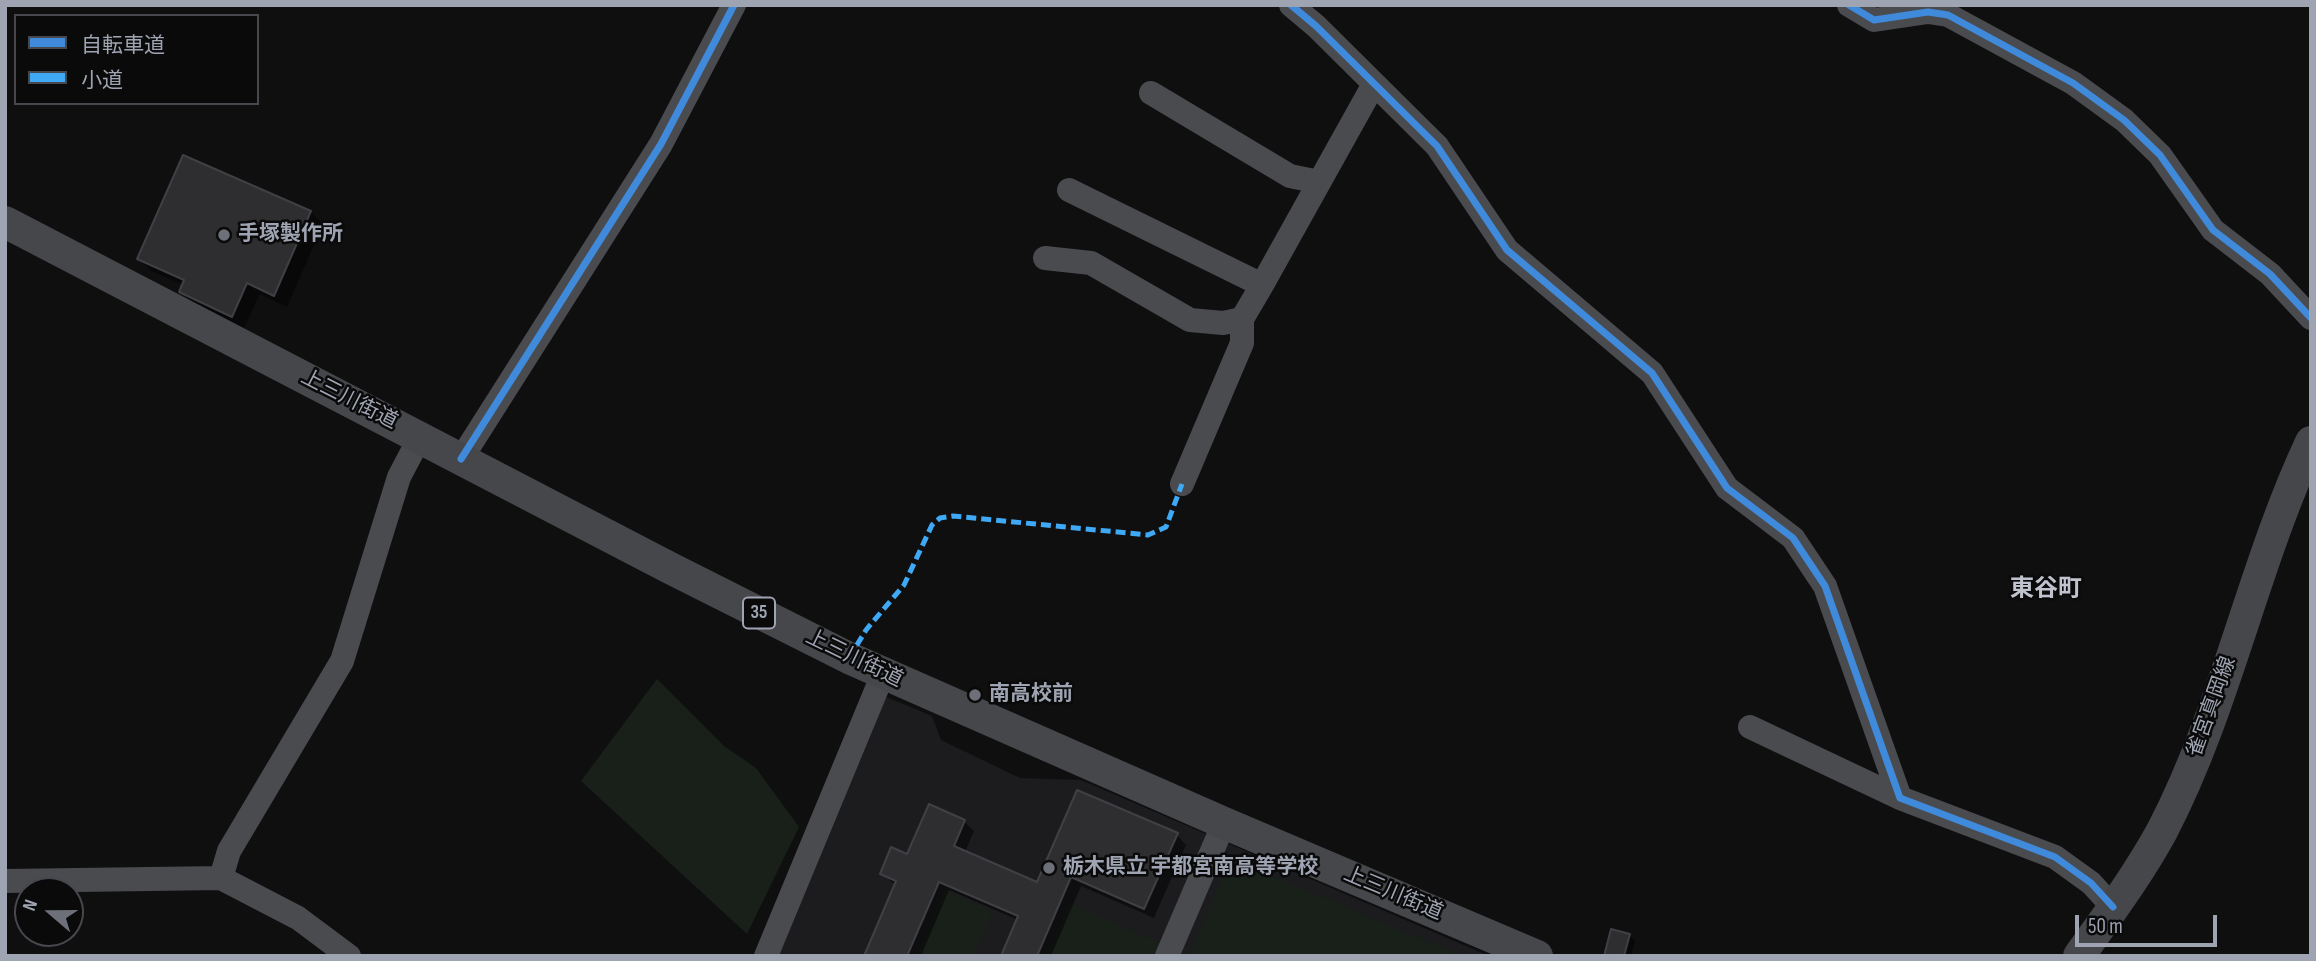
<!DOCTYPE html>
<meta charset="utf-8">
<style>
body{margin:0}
#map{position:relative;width:2316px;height:961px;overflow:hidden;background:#0f0f10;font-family:"Sofia Sans Condensed","Noto Sans JP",sans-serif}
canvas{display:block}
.frame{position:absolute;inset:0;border:7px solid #9fa4b2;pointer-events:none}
.legend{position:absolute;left:14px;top:14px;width:245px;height:91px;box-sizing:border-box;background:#0a0a0b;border:2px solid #46484e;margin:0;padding:9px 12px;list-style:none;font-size:21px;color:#9fa4b2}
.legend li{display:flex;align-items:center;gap:14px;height:35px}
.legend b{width:35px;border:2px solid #46484e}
.north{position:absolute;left:14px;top:877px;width:70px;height:70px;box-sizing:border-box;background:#0a0a0b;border:2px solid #46484e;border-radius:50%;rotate:290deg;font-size:19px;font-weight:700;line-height:28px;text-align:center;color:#9fa4b2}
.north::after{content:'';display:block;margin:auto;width:24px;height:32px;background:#6d7079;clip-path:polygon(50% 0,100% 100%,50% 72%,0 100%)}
.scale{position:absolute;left:2075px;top:915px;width:142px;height:32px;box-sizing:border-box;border:4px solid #9fa4b2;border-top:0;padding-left:9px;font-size:21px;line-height:24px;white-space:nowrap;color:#9fa4b2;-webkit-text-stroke:5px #0a0a0b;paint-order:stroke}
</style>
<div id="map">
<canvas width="2316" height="961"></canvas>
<div class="frame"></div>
<ul class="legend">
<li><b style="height:9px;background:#408adc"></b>自転車道</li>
<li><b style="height:9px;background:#3fa9f5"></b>小道</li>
</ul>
<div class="north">N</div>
<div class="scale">50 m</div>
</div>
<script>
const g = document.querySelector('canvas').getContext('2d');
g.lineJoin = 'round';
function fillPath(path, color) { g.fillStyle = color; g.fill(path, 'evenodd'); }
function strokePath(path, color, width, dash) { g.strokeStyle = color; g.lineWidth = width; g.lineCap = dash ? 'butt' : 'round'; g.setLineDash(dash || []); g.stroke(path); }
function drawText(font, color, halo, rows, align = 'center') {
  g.font = font + ' "Sofia Sans Condensed","Noto Sans JP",sans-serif'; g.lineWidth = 5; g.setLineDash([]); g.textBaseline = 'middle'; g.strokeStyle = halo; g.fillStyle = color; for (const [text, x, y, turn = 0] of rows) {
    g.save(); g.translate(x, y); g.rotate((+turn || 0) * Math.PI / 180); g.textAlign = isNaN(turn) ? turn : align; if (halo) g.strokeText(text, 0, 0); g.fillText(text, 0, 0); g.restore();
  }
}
const built = new Path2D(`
 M884,696L932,716L941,740L1020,778L1081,780L1489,956H777Z`);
const green = new Path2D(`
 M657,679L724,746L756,768L799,827L747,934L581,781Z
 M1230,858L1462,956H1189Z
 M944,891L992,911L974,956H917Z
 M1070,903L1160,943L1155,956H1047Z`);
const shadow = new Path2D(`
 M310,212L323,224L287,307L260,294L244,328L193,304L181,291L184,285L151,271L139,259Z
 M964,821L974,831L965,852L1038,885L1177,835L1186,845L1154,918L1081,886L1051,956H1003L1018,920L949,890L921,956H866L897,886L882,874Z
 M1629,935L1635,941L1631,956H1606Z`);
const building = new Path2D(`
 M183,155L311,211L274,296L247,283L232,317L179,292L184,280L137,259Z
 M1077,790L1178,833L1144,909L1071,877L1037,956H1001L1018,916L939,882L907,956H864L896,881L880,874L891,847L907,854L929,804L965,820L954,846L1037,882Z
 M1611,929L1630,934L1624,956H1604Z`);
const minor = new Path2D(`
 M1291,5L1316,26L1437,146L1507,250L1652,373L1727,488L1793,538L1825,586L1900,798L2055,857L2091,883L2113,907
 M1849,5L1874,20L1928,12L1948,15L2073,83L2124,120L2160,155L2213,230L2270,274L2311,318
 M1151,93L1290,176L1319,182
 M1069,190L1262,285L1374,84
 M1045,258L1091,263L1190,320L1223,323L1242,319L1262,285
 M461,459L661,144L734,5
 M1182,484L1242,343V319
 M1750,727L1900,798
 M221,878L229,851L342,661L399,477L420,437
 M5,881L221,878L298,918L349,956
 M766,956L883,674
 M1167,956L1224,823`);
const major = new Path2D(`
 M5,222L670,568L849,658L1224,823L1537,956
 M2079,956C2108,915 2138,875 2162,831C2226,708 2252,568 2311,442`);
const quiet = new Path2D(`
 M849,658L866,630L904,585L932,525L940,518L953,516L1148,535L1166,527L1182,484`);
const cycleway = new Path2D(`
 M1291,5L1316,26L1437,146L1507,250L1652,373L1727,488L1793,538L1825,586L1900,798L2055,857L2091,883L2113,907
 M1849,5L1874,20L1928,12L1948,15L2073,83L2124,120L2160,155L2213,230L2270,274L2311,318
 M461,459L661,144L734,5`);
const markers = [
 [224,235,7,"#6d7079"],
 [975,695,7,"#6d7079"],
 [1049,868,7,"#6d7079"]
];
const shields = [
 [759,613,32]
];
const shieldNames = [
 ["35",759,613]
];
const poiNames = [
 ["手塚製作所",238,235],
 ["南高校前",989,695],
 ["栃木県立 宇都宮南高等学校",1063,868]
];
const streetNames = [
 ["上三川街道",349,400,27],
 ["上三川街道",854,659,26],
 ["雀宮真岡線",2212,707,-70],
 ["上三川街道",1393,894,23]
];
const quarterNames = [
 ["東谷町",2046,590]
];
fillPath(built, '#1c1c1e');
fillPath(green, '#19201a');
fillPath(shadow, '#0007');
fillPath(building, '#2e2e30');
strokePath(building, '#3e4044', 2);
strokePath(minor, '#4a4b4f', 24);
strokePath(major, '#46474b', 32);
strokePath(quiet, '#3fa9f5', 5, [10, 5]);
strokePath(cycleway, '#408adc', 7);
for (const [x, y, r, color] of markers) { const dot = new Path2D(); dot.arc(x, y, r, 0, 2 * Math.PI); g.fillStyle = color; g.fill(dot); strokePath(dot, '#0a0a0b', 2.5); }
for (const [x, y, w] of shields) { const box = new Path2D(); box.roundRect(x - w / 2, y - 15.5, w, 31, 5); g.fillStyle = '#0a0a0b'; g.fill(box); strokePath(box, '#9fa4b2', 2); }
drawText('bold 19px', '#9fa4b2', null, shieldNames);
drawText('bold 21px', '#9fa4b2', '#0a0a0b', poiNames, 'left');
drawText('21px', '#9fa4b2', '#0a0a0b', streetNames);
drawText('bold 24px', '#c0c3ce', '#0a0a0b', quarterNames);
</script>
